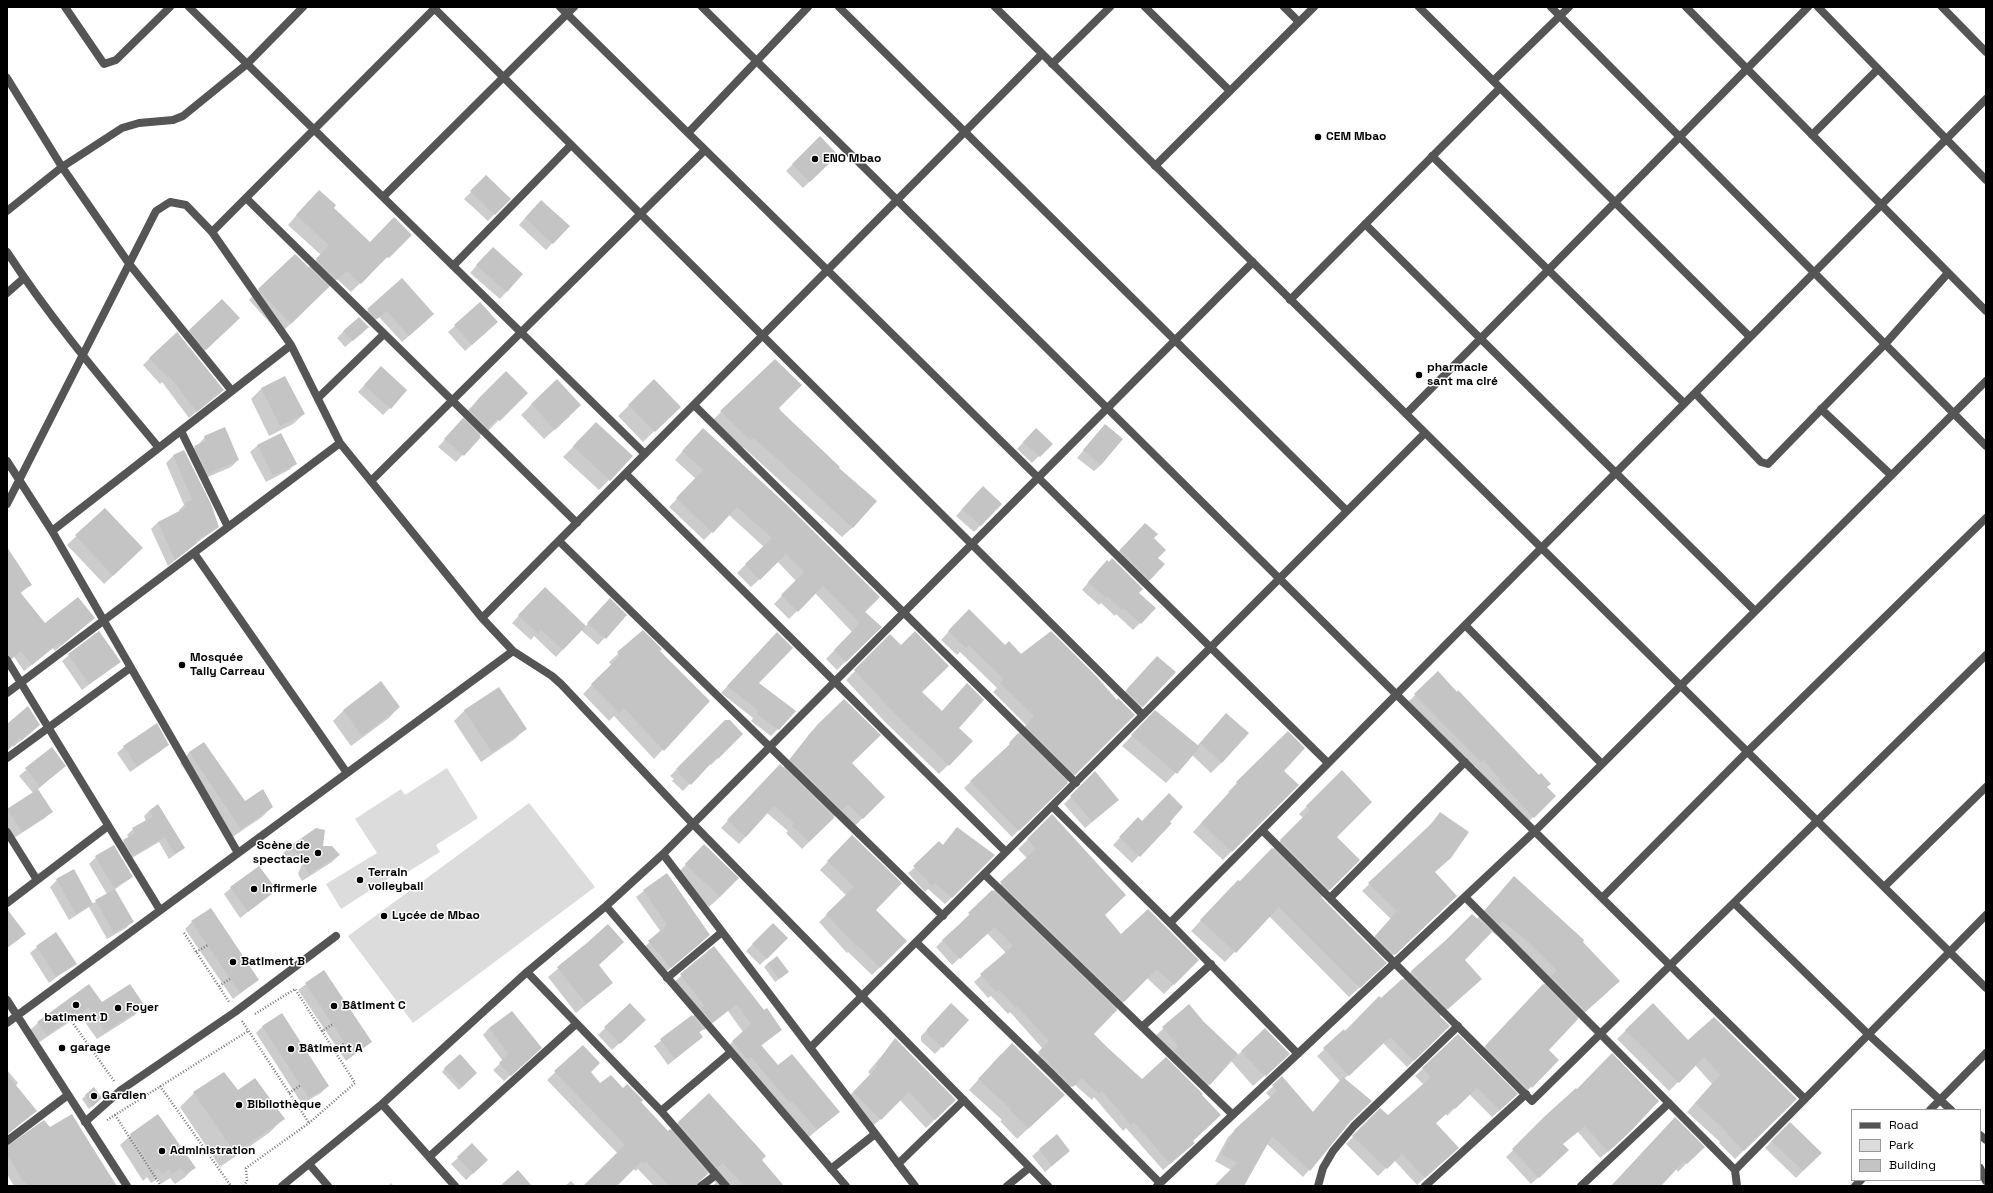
<!DOCTYPE html>
<meta charset="utf-8">
<style>
body{margin:0}
#map{position:relative;width:1993px;height:1193px;overflow:hidden;background:#fff;font-family:"Space Grotesk",sans-serif}
canvas{display:block}
.frame{position:absolute;inset:0;border:8px solid #000;pointer-events:none}
.legend{position:absolute;left:1851px;top:1109px;width:130px;height:72px;box-sizing:border-box;background:#fff;border:1px solid #999;margin:0;padding:5px 7px;list-style:none;font-size:12px;color:#000}
.legend li{display:flex;align-items:center;gap:8px;height:20px}
.legend b{width:20px;border:1px solid #999}
</style>
<div id="map">
<canvas width="1993" height="1193"></canvas>
<div class="frame"></div>
<ul class="legend">
<li><b style="height:5px;background:#555"></b>Road</li>
<li><b style="height:11px;background:#dcdcdc"></b>Park</li>
<li><b style="height:11px;background:#c4c4c4"></b>Building</li>
</ul>
</div>
<script>
const g = document.querySelector('canvas').getContext('2d');
g.lineJoin = 'round';
function fillPath(path, color) { g.fillStyle = color; g.fill(path, 'evenodd'); }
function strokePath(path, color, width, dash) { g.strokeStyle = color; g.lineWidth = width; g.lineCap = dash ? 'butt' : 'round'; g.setLineDash(dash || []); g.stroke(path); }
function drawText(font, color, halo, rows, align = 'center') {
  g.font = font + ' "Space Grotesk",sans-serif'; g.lineWidth = 3; g.setLineDash([]); g.textBaseline = 'middle'; g.strokeStyle = halo; g.fillStyle = color; for (const [text, x, y, turn = 0] of rows) {
    g.save(); g.translate(x, y); g.rotate((+turn || 0) * Math.PI / 180); g.textAlign = isNaN(turn) ? turn : align; if (halo) g.strokeText(text, 0, 0); g.fillText(text, 0, 0); g.restore();
  }
}
const green = new Path2D(`
 M447,768L478,818L436,845L440,852L406,873L402,866L392,871L394,875L341,909L326,884L377,853L355,819L401,789L405,795Z
 M529,803L595,887L413,1023L348,936Z`);
const shadow = new Path2D(`
 M820,137L837,155L803,188L786,171Z
 M486,177L509,199L488,221L464,199Z
 M310,200L332,208L370,243L410,235L351,292L337,279L280,334L249,300L259,290L308,268L321,255L288,225Z
 M534,208L568,226L546,250L519,225Z
 M486,255L522,274L500,299L470,273Z
 M402,280L426,321L402,342L379,317L370,325L361,317Z
 M222,300L239,318L199,356L183,337Z
 M455,326L490,328L465,351L448,332Z
 M344,331L361,333L345,347L337,338Z
 M150,358L223,390L189,418L162,382L160,384L143,365Z
 M506,373L526,393L488,431L486,429L456,462L438,447L461,422L467,411Z
 M374,375L390,408L383,415L358,392Z
 M654,381L679,407L643,442L618,416Z
 M261,389L304,414L293,424L269,436L251,399Z
 M532,404L570,416L544,439L521,415Z
 M778,408L853,527L842,537L743,447L740,451L711,422L721,412Z
 M1099,432L1101,465L1094,471L1077,458Z
 M281,434L296,463L289,470L266,482L250,452L257,446Z
 M586,434L609,480L599,490L563,457Z
 M1029,436L1051,444L1032,463L1017,449Z
 M205,437L238,460L231,467L201,480L188,453L198,445Z
 M695,437L880,627L837,670L826,659L852,632L815,593L789,619L774,604L796,581L778,562L751,587L737,573L764,547L729,515L704,540L669,507L696,479L675,460Z
 M184,451L218,526L168,566L151,529L158,522L180,512L179,510L184,505L166,463L173,456Z
 M976,494L1001,504L974,532L956,516Z
 M104,509L133,557L104,584L67,545Z
 M1138,531L1153,538L1157,558L1164,565L1143,587L1113,557Z
 M7,551L30,585L20,594L45,625L94,618L55,651L53,648L24,671L14,657L7,663Z
 M1100,568L1138,593L1155,608L1133,630L1116,614L1115,616L1101,603L1099,605L1082,590Z
 M538,595L585,627L603,606L625,615L598,645L581,630L556,657L534,636L531,640L512,623Z
 M961,618L1005,647L1117,701L1134,715L1012,837L964,788L1004,751L1026,725L993,692L997,688L960,652L957,655L941,640Z
 M643,632L659,651L708,701L654,759L614,716L609,721L583,694L611,665L609,662Z
 M890,636L921,692L958,728L948,765L939,774L885,722L846,680Z
 M770,640L757,683L778,729L771,736L751,721L753,718L721,693Z
 M69,655L120,662L82,690L62,661Z
 M1151,664L1174,672L1136,713L1120,697Z
 M1438,673L1555,796L1526,824L1475,766L1473,768L1408,702Z
 M380,683L399,707L389,718L351,746L333,721L343,711Z
 M844,700L850,763L883,797L854,827L839,812L802,849L786,833L788,831L767,813L739,844L721,828L773,772L783,768L810,733Z
 M465,710L525,729L515,739L481,762L454,721Z
 M1155,712L1197,746L1216,725L1222,762L1211,773L1192,755L1166,783L1122,746Z
 M725,721L742,734L711,765L709,763L683,791L672,781L674,779L670,776Z
 M7,725H39L13,747L12,745L7,750Z
 M1288,732L1282,771L1297,785L1223,860L1193,832L1229,793L1228,792Z
 M168,744L161,751L130,772L117,753L124,747Z
 M203,744L245,802L272,807L262,817L231,838L180,763L189,753Z
 M52,748L64,766L37,790L51,812L45,818L14,838L7,827V810L33,793L19,776Z
 M1342,772L1335,837L1359,860L1321,898L1375,973L1349,997L1269,916L1225,962L1191,931L1228,891L1240,882L1303,818L1299,814Z
 M1094,773L1111,806L1085,828L1064,804Z
 M150,810L184,848L169,859L159,842L127,861L118,846L129,838L127,835L133,829L146,821L144,816Z
 M1440,813L1434,872L1449,903L1387,961L1369,943L1391,919L1362,891L1426,830Z
 M1052,816L1104,915L1121,936L1197,960L1164,994L1147,978L1092,1034L1192,1141L1186,1150L1163,1170L1126,1128L1123,1131L1094,1097L1092,1100L1074,1084L1065,1093L1032,1060L1043,1049L1010,1012L1008,1014L991,996L988,998L974,982L1006,953L987,933L952,965L936,947L1027,858L1018,849Z
 M1138,819L1142,822L1170,823L1132,863L1113,845Z
 M957,828L994,855L945,904L928,889L925,892L908,873L942,846Z
 M844,844L875,910L906,941L872,975L848,952L847,953L819,922L847,896L820,870Z
 M704,845L720,897L709,907L676,875Z
 M287,849L339,855L332,862L302,881L298,874L302,864L281,856Z
 M96,857L132,877L114,890L133,921L126,928L107,939L89,907L69,920L50,887L57,880L73,871L92,904L107,894L89,864Z
 M666,874L702,942L663,974L642,949L661,932L636,897Z
 M1514,877L1581,942L1608,992L1577,1019L1548,1050L1558,1060L1524,1094L1520,1095L1479,1053L1547,981L1513,949L1491,931L1464,960L1481,979L1439,1017L1448,1026L1407,1067L1383,1043L1344,1079L1348,1123L1303,1177L1267,1144L1237,1186H1215L1231,1170L1215,1161L1228,1137L1271,1098L1266,1093L1282,1078L1312,1113L1340,1081L1317,1056L1445,942L1476,920Z
 M231,888L276,890L240,918L224,894Z
 M192,922L258,980L233,999L185,929Z
 M773,924L787,938L760,965L746,951Z
 M589,943L598,965L612,983L576,1013L548,977Z
 M37,947L75,963L49,983L30,953Z
 M714,947L764,1011L781,1030L761,1046L778,1066L838,1112L808,1138L742,1065L739,1067L724,1050L743,1032L728,1011L704,1030L703,1029L699,1033L702,1037L668,1065L654,1046L696,1014L672,984Z
 M767,964L785,975L775,982L764,967Z
 M324,971L371,1042L346,1061L298,990Z
 M89,986L102,1004L143,1006L135,1015L97,1039L80,1015L38,1043L29,1031L38,1023Z
 M629,1005L637,1027L612,1050L598,1035Z
 M1189,1006L1204,1023L1238,1055L1242,1051L1278,1064L1253,1086L1231,1061L1203,1091L1168,1057L1172,1053L1156,1035Z
 M944,1012L968,1020L935,1054L921,1041V1036Z
 M263,1026L328,1086L321,1093L302,1104L256,1033Z
 M489,1028L534,1054L504,1081L493,1070L503,1061L483,1035Z
 M1626,1030L1688,1042L1796,1099L1735,1159L1719,1143L1720,1142L1687,1112L1712,1084L1695,1065L1669,1091L1617,1039Z
 M1458,1035L1509,1102L1492,1117L1469,1094L1447,1116L1446,1114L1435,1124L1450,1155L1417,1185L1394,1160L1378,1176L1346,1144L1380,1110L1388,1116L1424,1085L1415,1076Z
 M895,1040L955,1100L926,1128L900,1100L872,1127L845,1100L871,1075L868,1072Z
 M583,1046L590,1072L600,1085L623,1089L640,1102L668,1132L709,1094L782,1186H712L716,1183L708,1173L695,1186H654L638,1169L636,1171L633,1169L615,1186H585L618,1154L547,1080Z
 M1001,1054L1053,1105L1017,1139L1000,1121L1002,1120L969,1090Z
 M445,1068L476,1073L459,1090L442,1072Z
 M7,1070L18,1083L15,1086L36,1111L7,1135Z
 M1576,1089L1615,1146L1600,1158L1578,1132L1562,1144L1561,1157L1531,1184L1506,1157Z
 M238,1092L283,1119L269,1133L220,1167L180,1107L194,1093Z
 M85,1096L98,1101L89,1109L82,1099Z
 M72,1115L117,1186H14L7,1174V1146L50,1128Z
 M1790,1123L1820,1153L1796,1178L1765,1148Z
 M131,1135L194,1168L184,1178L175,1184L170,1178L161,1184L158,1179L151,1183L147,1177L143,1181L120,1145Z
 M1057,1135L1069,1151L1045,1172L1032,1156Z
 M1703,1147L1678,1172L1676,1169L1660,1186H1598L1613,1185Z
 M458,1158L487,1160L466,1180L451,1164Z
 M571,1181L576,1186H565Z
 M391,1183L394,1186H388Z`);
const building = new Path2D(`
 M820,136L838,155L810,182L792,164Z
 M486,175L511,199L495,215L470,191Z
 M319,190L336,205L334,208L370,242L394,217L412,235L389,258L387,257L361,284L347,271L337,280L316,259L329,245L296,215Z
 M541,200L570,226L553,244L525,218Z
 M493,247L523,274L507,292L476,265Z
 M295,254L329,287L291,324L258,289Z
 M402,278L434,314L409,336L387,311L377,319L367,309Z
 M222,299L240,318L206,350L189,330Z
 M480,302L498,322L472,345L454,325Z
 M359,317L369,327L353,341L343,331Z
 M177,332L224,390L197,412L169,376L168,378L149,358Z
 M775,359L802,385L779,408L781,411L840,467L839,468L877,501L853,528L754,438L751,441L720,411Z
 M381,366L407,390L391,409L364,385Z
 M506,371L528,393L500,421L497,419L488,428L470,410L478,399Z
 M285,376L305,414L280,426L261,388Z
 M557,379L581,405L555,430L531,404Z
 M654,379L681,407L655,432L628,405Z
 M463,418L481,437L464,456L444,439Z
 M596,422L633,456L610,481L573,446Z
 M1105,424L1123,439L1101,465L1083,450Z
 M225,427L239,460L208,474L194,446L206,441L204,436Z
 M703,428L786,504L880,597L865,612L882,627L846,662L834,650L860,623L823,586L798,612L781,595L804,572L786,554L760,580L745,564L772,538L737,507L713,533L676,498L703,470L682,451Z
 M1036,428L1053,444L1040,457L1023,442Z
 M281,433L297,464L273,476L257,445Z
 M184,450L211,504L219,527L206,536L196,541L197,543L175,560L158,522L187,507L185,502L192,500L173,455Z
 M983,486L1002,504L981,526L962,509Z
 M105,508L143,548L113,576L75,535Z
 M1145,523L1158,534L1154,538L1166,550L1158,558L1165,564L1150,580L1120,550Z
 M7,547L32,585L20,592L45,623L78,597L95,618L62,645L60,642L32,665L21,651L12,658L7,655Z
 M1112,558L1143,589L1139,593L1156,608L1141,624L1124,608L1122,610L1108,597L1106,598L1088,582L1107,560L1109,562Z
 M545,587L586,626L563,650L541,630L538,634L518,615Z
 M610,598L627,615L606,639L587,623Z
 M969,609L1005,645L1009,641L1021,654L1051,631L1097,677L1117,700L1118,698L1135,715L1075,775L1026,726L1034,716L1000,683L1004,679L969,645L966,648L948,631Z
 M643,630L662,649L660,651L710,701L664,751L624,708L619,713L591,684L620,656L617,652Z
 M99,631L121,662L89,684L68,654Z
 M915,631L949,666L922,692L942,711L967,683L984,700L959,728L973,741L949,766L894,713L854,670L890,634L901,645Z
 M777,632L793,648L759,683L796,711L779,730L757,714L759,711L727,686Z
 M1157,656L1176,672L1143,707L1126,690Z
 M1438,671L1457,692L1458,690L1539,775L1541,773L1551,784L1547,787L1556,796L1534,818L1499,781L1500,779L1483,760L1481,762L1414,694Z
 M381,681L400,707L362,736L343,710Z
 M499,687L527,729L492,752L464,710Z
 M844,699L881,735L852,763L885,797L863,819L848,804L842,810L790,759L818,724Z
 M28,706L40,725L21,741L19,739L7,751V724Z
 M1155,710L1200,747L1177,774L1131,735Z
 M1226,713L1249,733L1222,763L1200,743Z
 M725,720H730L743,734L718,759L717,757L691,785L678,773L680,772L676,769Z
 M157,723L169,745L137,766L123,746Z
 M1288,731L1305,748L1284,771L1299,785L1232,852L1201,823L1237,784L1236,782Z
 M1018,733L1068,783L1019,831L970,781L1010,744L1009,743Z
 M204,742L245,801L263,789L273,807L241,829L189,752Z
 M52,747L66,766L40,787L25,768Z
 M780,764L834,818L809,842L792,826L794,823L774,806L746,837L727,820Z
 M1342,770L1372,802L1337,837L1360,860L1330,890L1280,840L1310,810L1306,806Z
 M1095,771L1119,800L1092,822L1070,796Z
 M38,789L53,812L22,832L7,809Z
 M1169,793L1183,807L1170,822L1172,823L1140,857L1119,837L1138,817L1142,821Z
 M158,804L185,848L175,854L165,837L133,856L123,840L135,833L132,828L152,817L150,810Z
 M1440,812L1469,832L1451,858L1435,872L1457,896L1395,955L1375,936L1397,911L1368,883L1432,823Z
 M1052,814L1126,895L1105,915L1121,934L1148,909L1199,960L1174,985L1157,969L1124,1002L1000,882L1036,849L1027,839Z
 M957,827L995,855L952,898L935,883L932,886L913,866L939,841L943,845Z
 M316,828L325,830L323,846H332L340,855L309,874L304,866L308,857L286,849Z
 M852,835L902,883L876,910L907,941L880,968L857,945L856,946L826,914L854,887L827,861Z
 M704,844L739,878L720,897L685,864Z
 M114,845L133,877L114,888L95,856Z
 M1272,848L1387,963L1360,988L1279,907L1236,953L1200,920L1238,880L1240,881Z
 M259,866L277,890L248,912L230,887Z
 M74,869L93,904L76,914L56,879Z
 M667,873L710,935L671,968L648,941L667,925L643,890Z
 M1514,876L1584,940L1583,942L1620,981L1586,1011L1551,976L1557,970L1524,938L1502,921L1499,924L1485,910Z
 M115,889L134,922L114,933L95,900Z
 M992,890L1117,1010L1094,1034L1108,1048L1142,1079L1166,1057L1203,1094L1202,1095L1221,1115L1193,1141L1195,1143L1170,1164L1134,1122L1131,1125L1102,1091L1099,1094L1082,1078L1073,1087L1038,1052L1049,1041L1017,1006L1016,1008L999,990L996,992L980,974L1013,946L995,927L960,959L942,940L970,915L968,913Z
 M211,908L259,980L240,993L191,921Z
 M7,909L26,934L7,948Z
 M1472,914L1492,932L1465,960L1482,979L1448,1009L1411,971L1447,939Z
 M773,923L788,938L767,959L752,944Z
 M608,924L624,942L599,965L613,983L586,1004L557,967L588,942Z
 M56,932L77,964L56,977L36,946Z
 M714,946L764,1010L767,1008L782,1030L761,1045L778,1065L792,1054L840,1112L817,1130L792,1101L790,1103L751,1057L748,1060L732,1041L751,1024L737,1004L713,1022L701,1008L704,1005L680,974Z
 M777,956L789,972L779,979L767,964Z
 M324,970L372,1042L353,1055L305,983Z
 M1402,979L1450,1026L1414,1061L1390,1037L1349,1076L1323,1048L1344,1029L1345,1031L1379,996L1381,998Z
 M89,984L102,1002L130,984L145,1006L105,1032L89,1007L47,1035L37,1022Z
 M1543,984L1578,1019L1549,1050L1559,1060L1532,1088L1531,1086L1528,1089L1485,1046Z
 M630,1003L646,1020L620,1044L604,1027Z
 M951,1003L969,1020L943,1048L927,1034V1029Z
 M1653,1003L1688,1040L1714,1017L1797,1099L1744,1151L1727,1134L1728,1133L1695,1103L1720,1075L1704,1057L1679,1083L1625,1030Z
 M1189,1004L1204,1022L1238,1054L1210,1085L1174,1050L1178,1046L1162,1027Z
 M512,1011L542,1048L511,1076L499,1063L508,1054L489,1028Z
 M282,1013L329,1086L309,1098L262,1026Z
 M692,1015L704,1029L699,1032L703,1037L675,1059L660,1039Z
 M1265,1028L1290,1054L1265,1077L1266,1074L1264,1076L1241,1051Z
 M1458,1034L1518,1094L1500,1110L1477,1088L1455,1109L1454,1107L1436,1123L1459,1148L1425,1178L1402,1154L1387,1169L1352,1136L1380,1108L1388,1115L1431,1077L1422,1068Z
 M895,1038L956,1100L935,1120L909,1092L881,1120L853,1092L878,1066L876,1064Z
 M1012,1043L1065,1095L1028,1129L1010,1110L1011,1109L978,1079Z
 M583,1045L600,1063L591,1072L600,1083L611,1075L623,1088L627,1084L643,1100L641,1102L668,1131L670,1129L708,1174L698,1182L696,1186H670L646,1162L644,1164L641,1162L617,1186H583L625,1145L554,1071Z
 M1612,1053L1659,1101L1629,1133L1608,1152L1585,1126L1563,1144L1569,1150L1539,1178L1512,1149L1545,1116L1576,1088L1577,1089Z
 M460,1054L477,1073L462,1087L444,1068Z
 M224,1072L238,1090L255,1078L285,1119L235,1153L193,1092Z
 M7,1074L37,1111L7,1134Z
 M1282,1076L1313,1112L1343,1077L1372,1101L1350,1122L1310,1171L1272,1136L1244,1186H1214L1237,1163L1221,1154L1235,1129L1277,1091L1272,1085Z
 M94,1087L102,1098L92,1107L85,1095Z
 M709,1093L766,1156L762,1160L784,1186H744L723,1163L717,1168L678,1122Z
 M72,1114L90,1144L116,1186H28L21,1178L7,1154V1146L44,1120L50,1127Z
 M158,1114L196,1168L185,1174L181,1168L172,1174L169,1169L162,1174L158,1168L154,1171L130,1134Z
 M1675,1117L1705,1147L1687,1164L1684,1161L1661,1186H1611Z
 M1790,1122L1822,1153L1803,1171L1771,1141Z
 M1057,1134L1070,1151L1052,1166L1039,1149Z
 M472,1143L488,1160L473,1174L457,1157Z
 M518,1170L532,1186H500Z`);
const path = new Path2D(`
 M184,933L229,1002
 M196,952L208,945
 M219,986L230,979
 M255,1014L295,989L322,1031L333,1024
 M70,1019L114,1081
 M242,1021L309,1123
 M322,1031L334,1050L345,1043
 M160,1086L231,1186
 M289,1093L301,1085
 M115,1115L161,1186
 M107,1120L248,1031
 M244,1186L247,1181L246,1168L309,1123L355,1083L334,1050`);
const service = new Path2D(`
 M85,1122L121,1090L235,1012L336,936`);
const minor = new Path2D(`
 M65,7L104,64L116,60L170,7
 M189,7L645,454
 M433,7L1143,715
 M560,7L1328,763
 M702,7L1805,1099
 M839,7L1347,511
 M995,7L1986,988
 M1145,7L1230,91
 M1284,7L1299,22
 M1419,7L1750,337
 M1551,7L1986,446
 M1686,7L1986,311
 M1818,7L1986,180
 M1942,7L1986,52
 M1052,64L1110,7
 M7,78L62,167L130,265L232,391
 M1493,81L1569,7
 M688,133L808,7
 M1812,135L1878,69
 M1432,156L1684,403
 M1155,166L1314,7
 M383,197L574,7
 M246,198L577,523
 M7,211L62,167L122,128L139,123L173,120L183,116L247,64L303,7
 M1365,224L1755,611
 M212,232L436,7
 M7,252C52,321 106,384 159,448
 M453,266L571,145
 M7,293L24,278
 M1290,300L1500,88
 M1695,393L1761,462L1768,464L1886,343L1948,273
 M318,398L384,334
 M694,405L1076,783
 M1821,409L1891,475
 M1406,414L1808,7
 M181,431L228,527
 M7,461L52,531L238,853
 M626,474L1006,852
 M371,481L705,150
 M7,504L156,211L170,202L186,205L212,232L291,345L340,443L482,618L513,651L552,676L561,684L693,824L1048,1186
 M52,531L291,345
 M559,541L943,916
 M194,553L347,773
 M482,618L1042,54
 M1465,625L1602,764
 M7,660L160,910
 M7,693L340,443
 M7,758L130,668
 M1052,806L1170,923L1298,1054
 M1262,830L1532,1101L1986,655
 M7,832L37,880
 M663,854L915,1186
 M984,874L1233,1115
 M1884,887L1986,787
 M1465,897L1735,1170L1737,1186
 M1330,898L1465,762
 M1602,898L1747,752L1986,518
 M7,903L108,826
 M1734,903L1868,1034L1951,1110
 M606,906L846,1186
 M1170,923L1986,99
 M916,942L1051,1073L1160,1183
 M527,972L661,1111L726,1186
 M667,978L722,932
 M7,1000L127,1186
 M7,1023L513,651
 M1142,1027L1211,964
 M810,1048L1425,433
 M382,1104L455,1186
 M1930,1110L1986,1053
 M661,1111L731,1052
 M1980,1135L1986,1140
 M7,1141L68,1095
 M429,1157L576,1024
 M309,1164L328,1186
 M898,1164L964,1100
 M1980,1168L1986,1181
 M831,1169L875,1134
 M1735,1170L1986,915
 M282,1186L382,1104L527,972L606,906L663,854L1253,262
 M701,1186L716,1175
 M1007,1186L1029,1168
 M1157,1186L1535,831L1986,381
 M1318,1186L1323,1168L1333,1151L1354,1126L1458,1026
 M1425,1186L1526,1094
 M1581,1186L1669,1103
 M1855,1186L1861,1180`);
const markers = [
 [1318,137,4,"#000"],
 [815,159,4,"#000"],
 [1419,375,4,"#000"],
 [182,665,4,"#000"],
 [318,853,4,"#000"],
 [360,880,4,"#000"],
 [254,889,4,"#000"],
 [384,916,4,"#000"],
 [233,962,4,"#000"],
 [76,1005,4,"#000"],
 [334,1006,4,"#000"],
 [118,1008,4,"#000"],
 [62,1048,4,"#000"],
 [291,1049,4,"#000"],
 [94,1096,4,"#000"],
 [239,1105,4,"#000"],
 [162,1151,4,"#000"]
];
const poiNames = [
 ["CEM Mbao",1326,137],
 ["ENO Mbao",823,159],
 ["pharmacie",1427,368],
 ["sant ma ciré",1427,382],
 ["Mosquée",190,658],
 ["Tally Carreau",190,672],
 ["Scène de",310,846,"right"],
 ["spectacle",310,860,"right"],
 ["Terrain",368,873],
 ["volleyball",368,887],
 ["Infirmerie",262,889],
 ["Lycée de Mbao",392,916],
 ["Batiment B",241,962],
 ["Bâtiment C",342,1006],
 ["Foyer",126,1008],
 ["batiment D",76,1018,"center"],
 ["garage",70,1048],
 ["Bâtiment A",299,1049],
 ["Gardien",102,1096],
 ["Bibliothèque",247,1105],
 ["Administration",170,1151]
];
fillPath(green, '#dcdcdc');
fillPath(shadow, '#0003');
fillPath(building, '#c4c4c4');
strokePath(path, '#777', 2.5, [1, 2]);
strokePath(service, '#555', 8);
strokePath(minor, '#555', 8);
for (const [x, y, r, color] of markers) { const dot = new Path2D(); dot.arc(x, y, r, 0, 2 * Math.PI); g.fillStyle = color; g.fill(dot); strokePath(dot, '#fff', 1.5); }
drawText('bold 12px', '#000', '#fff', poiNames, 'left');
</script>
